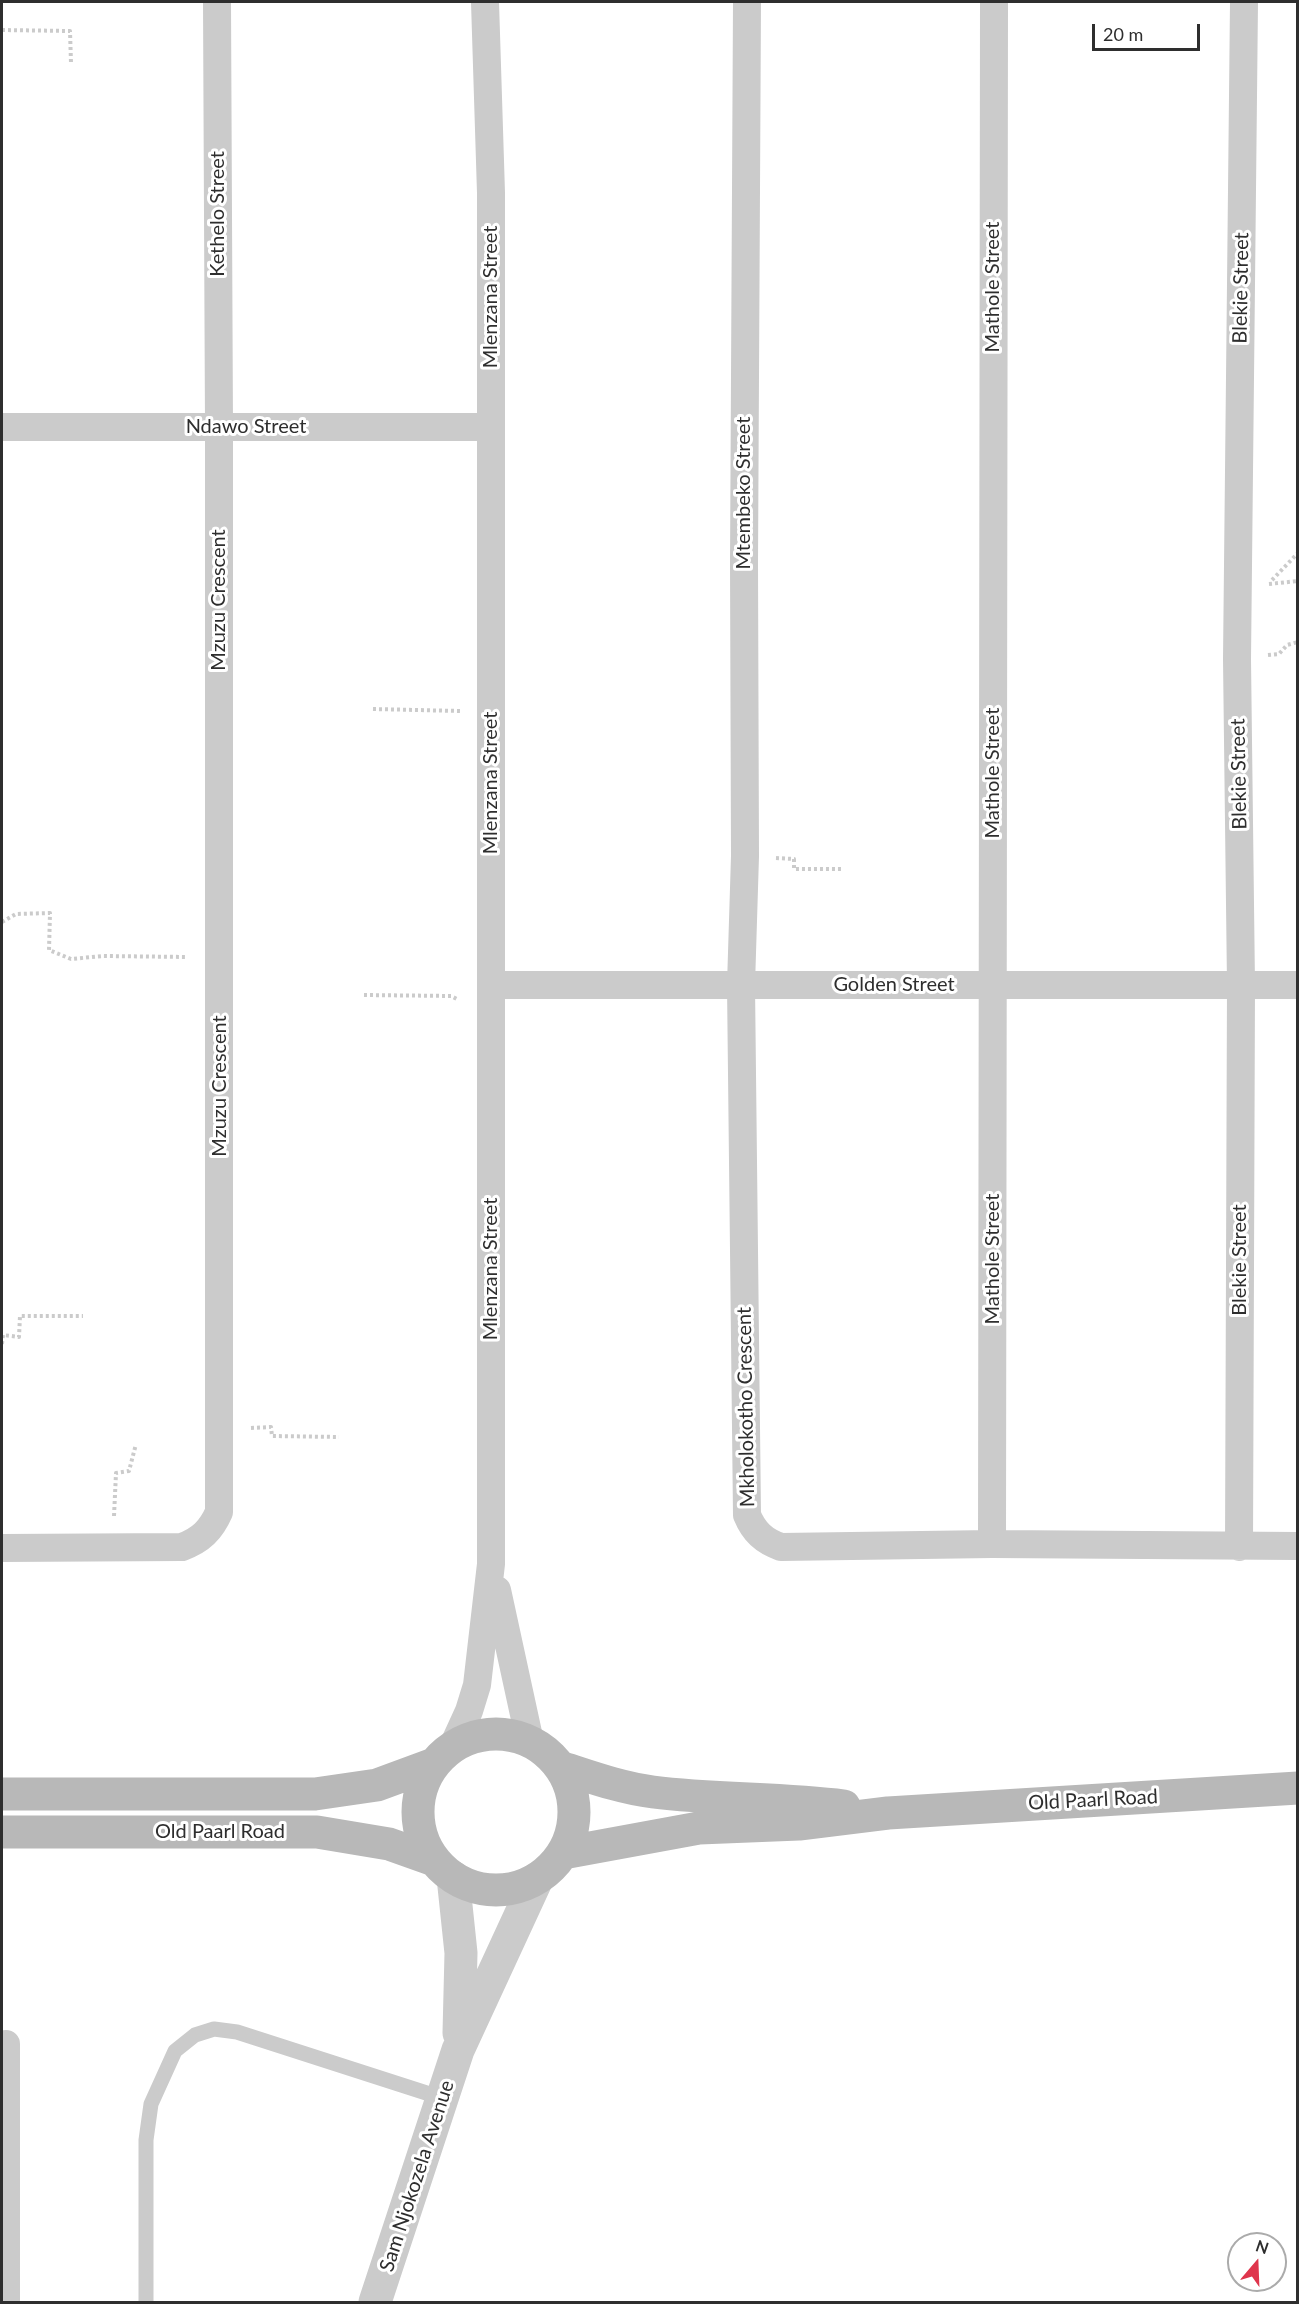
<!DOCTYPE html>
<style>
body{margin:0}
#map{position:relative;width:1299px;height:2304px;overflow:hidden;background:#fff;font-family:Lato,sans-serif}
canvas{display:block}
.frame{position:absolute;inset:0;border:3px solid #2e2e2e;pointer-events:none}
.north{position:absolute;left:1227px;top:2232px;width:60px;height:60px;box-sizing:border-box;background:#fff;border:2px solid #ababab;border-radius:50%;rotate:19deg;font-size:16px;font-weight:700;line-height:24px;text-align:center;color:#2e2e2e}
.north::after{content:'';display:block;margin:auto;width:21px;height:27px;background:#df354c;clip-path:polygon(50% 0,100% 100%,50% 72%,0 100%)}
.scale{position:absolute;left:1092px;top:24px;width:108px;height:27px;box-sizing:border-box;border:3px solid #2e2e2e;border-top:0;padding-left:8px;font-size:18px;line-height:21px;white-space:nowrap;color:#2e2e2e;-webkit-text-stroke:4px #fff;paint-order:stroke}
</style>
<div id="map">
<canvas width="1299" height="2304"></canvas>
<div class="frame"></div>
<div class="north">N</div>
<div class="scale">20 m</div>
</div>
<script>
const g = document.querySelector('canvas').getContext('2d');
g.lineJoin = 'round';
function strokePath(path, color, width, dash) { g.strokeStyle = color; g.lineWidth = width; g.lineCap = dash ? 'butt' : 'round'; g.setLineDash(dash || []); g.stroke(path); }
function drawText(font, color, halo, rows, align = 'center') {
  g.font = font + ' Lato,sans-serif'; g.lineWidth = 6; g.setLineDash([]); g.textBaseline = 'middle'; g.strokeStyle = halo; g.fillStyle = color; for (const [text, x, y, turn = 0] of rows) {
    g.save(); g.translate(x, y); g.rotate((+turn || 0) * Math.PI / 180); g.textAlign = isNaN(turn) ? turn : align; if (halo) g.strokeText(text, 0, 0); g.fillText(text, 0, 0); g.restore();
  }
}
const path = new Path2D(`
 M2,30L70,31L71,63
 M1272,580L1298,553
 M1269,584L1298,581
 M1268,655L1279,654L1287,645L1298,642
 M373,709L460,711
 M776,858L794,859V869H841
 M2,922L16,914L50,913L49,950L71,959L103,956L187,957
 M364,995L451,996L459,1000
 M2,1344L3,1335L19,1337L20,1316H83
 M251,1428L271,1427L272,1436L339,1437
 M114,1516L116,1473L129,1471L136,1444`);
const service = new Path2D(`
 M146,2302V2140L151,2104L175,2051L195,2035L214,2029L237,2032L442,2098`);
const minor = new Path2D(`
 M747,2L744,563L745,856L741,985L747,1515C754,1532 764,1541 781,1547L992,1544L1298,1546
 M2,427H490
 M491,985H1298
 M992,1544L994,2
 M1239,1547L1241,985L1237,659L1244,2
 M2,1548L182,1547C201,1540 211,1530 219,1512V427L217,2
 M497,1590L530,1742
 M453,1746L469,1711L477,1685L491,1564V193L485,2
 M6,2044V2302`);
const tertiary = new Path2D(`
 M453,1877L461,1953L459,2033
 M375,2302L458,2050L537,1879`);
const secondary = new Path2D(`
 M418 1812a78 78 0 1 1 156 0a78 78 0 1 1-156 0Z
 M560,1767C591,1777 621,1788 653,1792C717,1800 781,1798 844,1806
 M2,1794H315L377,1785L434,1764
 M2,1832H317L389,1844L434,1860
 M563,1853L699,1828L799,1824L888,1813L1298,1788`);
const streetNames = [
 ["Kethelo Street",218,214,-90],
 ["Mathole Street",993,287,-90],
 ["Blekie Street",1241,288,-89],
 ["Mlenzana Street",491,297,-90],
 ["Ndawo Street",246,427],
 ["Mtembeko Street",744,493,-90],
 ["Mzuzu Crescent",219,600,-90],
 ["Mathole Street",993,773,-90],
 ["Blekie Street",1239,774,-91],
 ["Mlenzana Street",491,783,-90],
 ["Golden Street",894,985],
 ["Mzuzu Crescent",220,1086,-90],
 ["Mathole Street",993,1259,-90],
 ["Blekie Street",1240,1260,-90],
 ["Mlenzana Street",491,1269,-90],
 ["Mkholokotho Crescent",746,1407,-91],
 ["Old Paarl Road",1093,1800,-3],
 ["Old Paarl Road",220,1832],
 ["Sam Njokozela Avenue",417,2176,-72]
];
strokePath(path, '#cbcbcb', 4, [3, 3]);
strokePath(service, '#cbcbcb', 15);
strokePath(minor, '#cbcbcb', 28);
strokePath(tertiary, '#cbcbcb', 33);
strokePath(secondary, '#b8b8b8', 33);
drawText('20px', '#2e2e2e', '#fff', streetNames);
</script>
